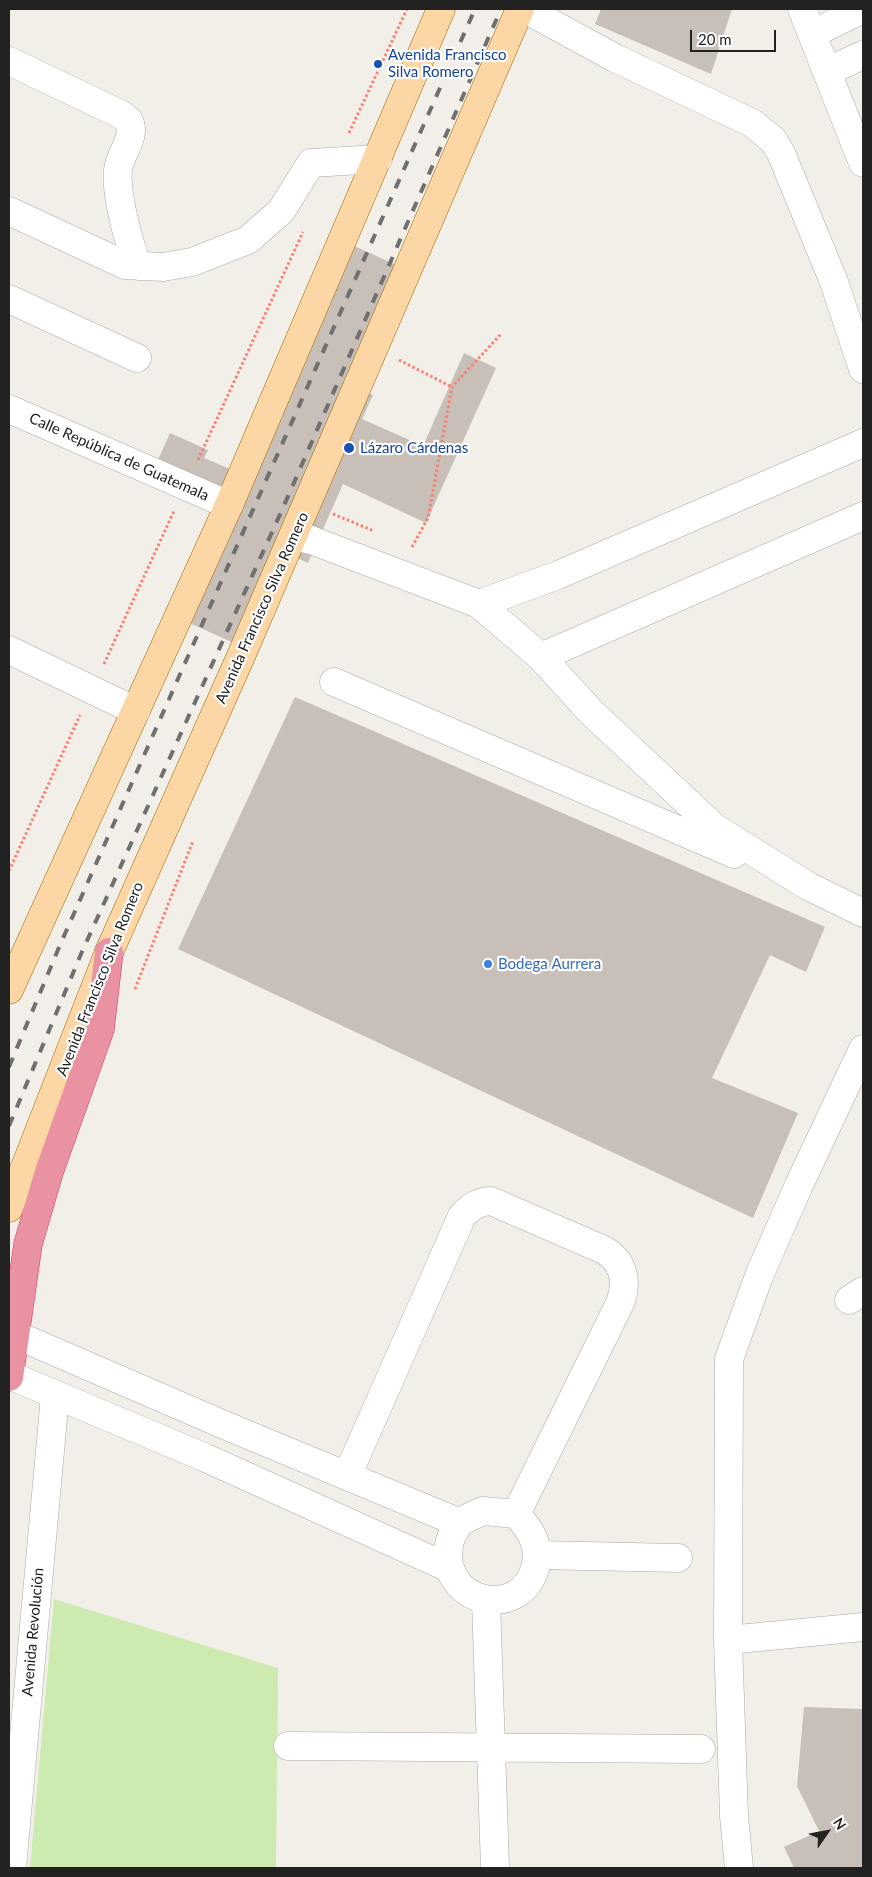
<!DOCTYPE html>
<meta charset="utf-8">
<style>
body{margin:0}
#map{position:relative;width:872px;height:1877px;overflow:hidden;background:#f2efe9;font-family:Lato,sans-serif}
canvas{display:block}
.frame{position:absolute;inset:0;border:10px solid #222;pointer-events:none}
.north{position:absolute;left:802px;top:1807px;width:50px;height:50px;-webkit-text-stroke:4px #fff;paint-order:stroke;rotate:57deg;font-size:14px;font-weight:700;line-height:20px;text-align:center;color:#222}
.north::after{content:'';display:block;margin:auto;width:18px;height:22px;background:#222;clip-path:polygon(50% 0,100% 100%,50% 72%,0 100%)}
.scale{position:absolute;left:690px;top:30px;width:86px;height:22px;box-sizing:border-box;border:2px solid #222;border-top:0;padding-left:6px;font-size:15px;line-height:18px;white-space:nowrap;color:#222;-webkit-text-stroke:4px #fff;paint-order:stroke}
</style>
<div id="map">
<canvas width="872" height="1877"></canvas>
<div class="frame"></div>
<div class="north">N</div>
<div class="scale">20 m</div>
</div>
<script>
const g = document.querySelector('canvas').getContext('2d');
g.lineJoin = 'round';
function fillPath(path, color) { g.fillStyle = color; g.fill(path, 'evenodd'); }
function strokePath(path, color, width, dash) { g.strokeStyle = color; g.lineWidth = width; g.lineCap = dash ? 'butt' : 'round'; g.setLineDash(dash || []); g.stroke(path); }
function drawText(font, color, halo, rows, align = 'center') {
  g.font = font + ' Lato,sans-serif'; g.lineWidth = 4.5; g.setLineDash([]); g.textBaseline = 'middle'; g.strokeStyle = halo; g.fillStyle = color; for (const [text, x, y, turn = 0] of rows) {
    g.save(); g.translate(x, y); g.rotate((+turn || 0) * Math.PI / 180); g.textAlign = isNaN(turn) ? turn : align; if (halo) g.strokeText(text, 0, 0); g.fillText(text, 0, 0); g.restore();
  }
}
const grass = new Path2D(`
 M54,1599L278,1668L276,1868H30Z`);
const building = new Path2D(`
 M601,9H732L711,74L595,24Z
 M350,244L414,273L362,389L373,395L362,419L423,446L464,353L496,368L426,523L343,484L308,563L291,555L249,650L185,621L214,505L148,482L170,433L208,450L204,458L230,469Z
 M295,697L825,927L806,972L770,955L712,1078L798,1113L753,1218L178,949Z
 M804,1707L863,1709V1868H794L784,1847L819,1831L797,1786Z`);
const path = new Path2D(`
 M349,133L407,9
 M399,360L452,387
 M198,460L303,232
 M333,514L374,531
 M412,547L428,518L452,387L501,334
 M104,664L174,511
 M9,871L80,715
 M135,989L193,841`);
const minor = new Path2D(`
 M525,9L615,58L752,123L773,140L781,153L834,282L863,369
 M802,9L863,163
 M812,34L863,9
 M9,61L122,115L129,121C137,137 119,155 118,170C115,192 129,245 138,266
 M828,71L863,55
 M9,211L125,265L163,267L192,262L248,240L281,211L311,163L378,159
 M9,299L137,358
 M9,409L229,505
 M293,536L311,540L479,604L541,657L591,712L715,828L808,886L863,913
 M479,604L558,575L863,443
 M9,650L136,711
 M541,657L863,516
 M334,682L734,854
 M849,1300L863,1291
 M14,1334L222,1424L460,1523
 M9,1375L206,1458L449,1568
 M347,1476L462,1216C470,1207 479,1201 491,1201L604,1250C624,1262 628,1282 620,1303L516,1514
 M483,1511L516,1514C531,1530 541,1546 535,1568C521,1618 449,1606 448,1555C448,1544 452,1532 460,1523C465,1518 476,1514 483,1511Z
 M538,1555L678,1558
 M486,1601L495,1868
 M728,1640L863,1627
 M288,1746L701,1749
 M12,1868L55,1396
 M739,1868L734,1816L728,1640L729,1359L759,1276L799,1185L863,1049`);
const major = new Path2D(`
 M9,990L229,505L441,9
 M9,1208L109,952L241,656L520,9`);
const highway = new Path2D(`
 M9,1377L28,1244L49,1172L100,1029L109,952`);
const rail = new Path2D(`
 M9,1067L60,945L475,9
 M9,1126L81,954L282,510L501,9`);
const markers = [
 [378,64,5,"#1a4fb4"],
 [349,448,6,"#1a4fb4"],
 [488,964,5,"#3f7fe0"]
];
const transitNames = [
 ["Avenida Francisco",388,55],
 ["Silva Romero",388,72],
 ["Lázaro Cárdenas",360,448]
];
const streetNames = [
 ["Calle República de Guatemala",119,457,24],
 ["Avenida Francisco Silva Romero",262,608,-66],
 ["Avenida Francisco Silva Romero",100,979,-68],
 ["Avenida Revolución",33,1632,-85]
];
const shopNames = [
 ["Bodega Aurrera",498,964]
];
fillPath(grass, '#cdebb0');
fillPath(building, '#c7bfb8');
strokePath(minor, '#a9a9a9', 29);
strokePath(major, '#a06b00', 29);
strokePath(highway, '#dc2a67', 29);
strokePath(path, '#fa8072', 3, [2.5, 2.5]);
strokePath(minor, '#fff', 28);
strokePath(major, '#fcd6a4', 28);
strokePath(highway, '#e892a2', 28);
strokePath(rail, '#707070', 4, [10, 10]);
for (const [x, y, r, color] of markers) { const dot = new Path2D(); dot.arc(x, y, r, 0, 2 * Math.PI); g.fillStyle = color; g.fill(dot); strokePath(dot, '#fff', 2); }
drawText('15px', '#164399', '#fff', transitNames, 'left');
drawText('15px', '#222', '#fff', streetNames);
drawText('15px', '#366cbe', '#fff', shopNames, 'left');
</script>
